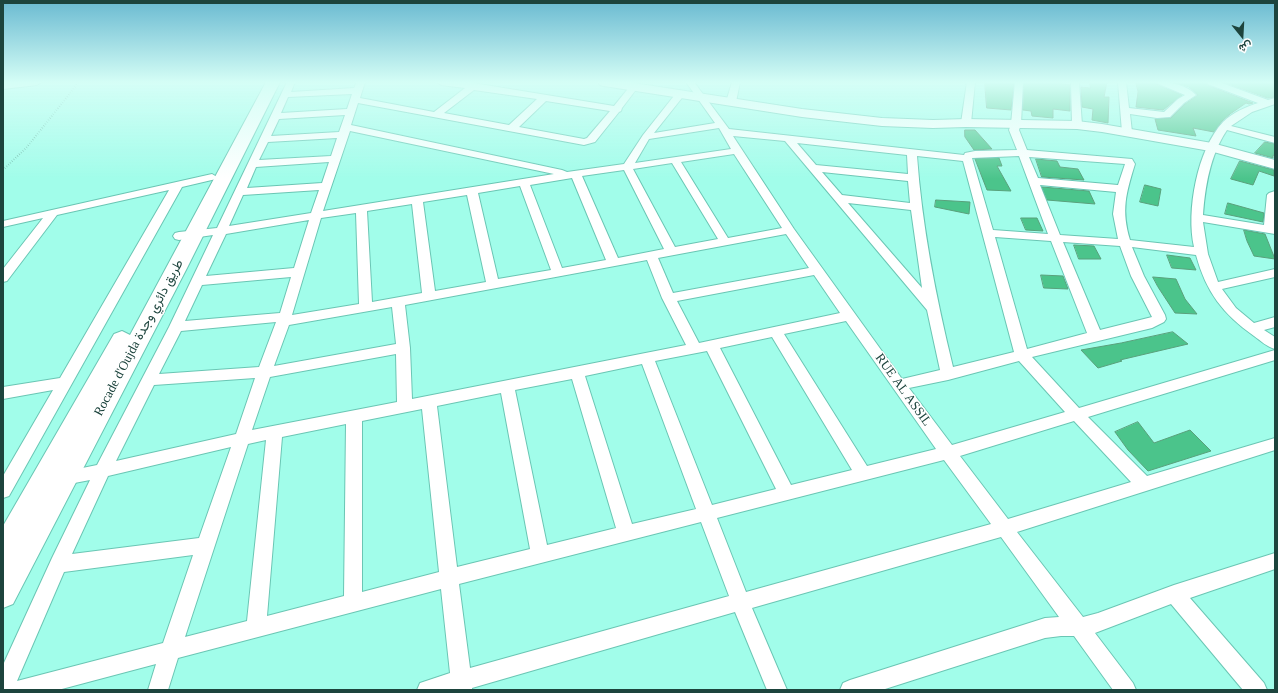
<!DOCTYPE html>
<meta charset="utf-8">
<style>
body{margin:0}
#map{position:relative;width:1278px;height:693px;overflow:hidden;background:#a1fdea;font-family:"Times New Roman",Vazirmatn,serif}
canvas{display:block}
.frame{position:absolute;inset:0;border:4px solid #1d443d;pointer-events:none}
.north{position:absolute;left:1222px;top:16px;width:40px;height:40px;-webkit-text-stroke:3px #fff;paint-order:stroke;rotate:162deg;font-size:11px;font-weight:700;line-height:16px;text-align:center;color:#1d443d}
.north::after{content:'';display:block;margin:auto;width:14px;height:18px;background:#1d443d;clip-path:polygon(50% 0,100% 100%,50% 72%,0 100%)}
</style>
<div id="map">
<canvas width="1278" height="693"></canvas>
<div class="frame"></div>
<div class="north">ش</div>
</div>
<script>
const g = document.querySelector('canvas').getContext('2d');
g.lineJoin = 'round';
function fillPath(path, color) { g.fillStyle = color; g.fill(path, 'evenodd'); }
function strokePath(path, color, width, dash) { g.strokeStyle = color; g.lineWidth = width; g.lineCap = dash ? 'butt' : 'round'; g.setLineDash(dash || []); g.stroke(path); }
function drawText(font, color, halo, rows, align = 'center') {
  g.font = font + ' "Times New Roman",Vazirmatn,serif'; g.lineWidth = 3; g.setLineDash([]); g.textBaseline = 'middle'; g.strokeStyle = halo; g.fillStyle = color; for (const [text, x, y, turn = 0] of rows) {
    g.save(); g.translate(x, y); g.rotate((+turn || 0) * Math.PI / 180); g.textAlign = isNaN(turn) ? turn : align; if (halo) g.strokeText(text, 0, 0); g.fillText(text, 0, 0); g.restore();
  }
}
const building = new Path2D(`
 M985,82H1014L1011,110L987,108Z
 M1024,82H1052L1070,85V111L1053,109V118L1032,116L1031,111L1023,110Z
 M1090,82H1107L1104,97H1109L1108,123L1092,120L1093,109L1082,107L1081,87L1090,88Z
 M1136,82H1157L1158,85L1182,95L1163,110L1136,107L1138,92Z
 M1172,82H1206L1207,85L1253,103L1249,104L1246,103L1230,114L1222,121L1214,132L1193,128L1196,136L1158,130L1155,119L1171,118L1185,104L1198,95L1189,87Z
 M1223,82H1275V97L1268,98Z
 M965,130H975L992,149L974,150L965,137Z
 M1265,142L1275,144V156L1273,155V158L1255,153Z
 M999,158L1002,166H997L1011,191L987,190L975,159Z
 M1036,159L1057,161L1060,167L1078,169L1084,180L1042,177Z
 M1240,161L1274,170V176L1259,171L1253,185L1231,179Z
 M1145,185L1161,189L1158,206L1140,202Z
 M1042,187L1089,191L1095,204L1047,200Z
 M936,200L970,202L969,214L935,207Z
 M1228,203L1264,213L1263,222L1225,214Z
 M1021,218H1037L1043,231L1026,230Z
 M1244,230L1265,234L1275,259L1254,256L1247,241Z
 M1074,245L1094,246L1101,259H1079Z
 M1167,255L1190,258L1196,270L1172,268Z
 M1041,275L1063,276L1068,289L1044,288Z
 M1153,277L1176,279L1185,299L1197,314L1175,313L1158,287Z
 M1173,332L1188,344L1120,360L1122,361L1098,368L1081,350L1121,343Z
 M1138,422L1154,443L1190,430L1211,451L1148,471L1128,450L1115,432Z`);
const path = new Path2D(`
 M3,170L27,147L79,82`);
const street = new Path2D(`
 M16,82H41L37,85L3,89V83Z
 M287,82H295L291,92L354,88L357,82H365L360,98L434,112L465,88L441,85L437,82L473,83L614,106L631,85H637L638,87L622,108L621,111L619,112L595,142L584,145L358,103L351,125L562,170L567,172L624,164L643,135L677,92H683L685,94L654,133L715,123L686,82H694L729,129L964,155L965,153L975,151L1017,150L1009,130L1011,124L1015,82H1023L1021,124L1019,130L1027,150L1132,159L1135,164C1126,193 1121,210 1130,240L1194,247C1186,211 1197,150 1223,122C1233,112 1246,107 1258,103L1208,84L1207,82H1219L1268,100L1275,98V104L1252,112L1231,126L1275,137V143L1227,130C1210,155 1205,187 1203,215L1264,225L1267,195L1269,193L1275,191V234L1203,222L1208,254L1218,282L1275,269V277L1222,289L1236,308L1254,323L1275,317V327L1264,330L1275,337V349C1267,347 1261,341 1254,336C1223,314 1206,292 1196,255L1132,247L1144,276L1165,315L1166,319L1164,322L1152,328L1032,357L1079,408L1275,350V360L1088,417L1147,476L1275,438V450L1017,532L1083,617L1098,613L1174,585L1275,553V569L1190,598L1264,683L1267,690H1243L1171,604L1095,633L1133,683L1136,690H1113L1074,636H1061L1045,638L882,690H840L843,683L850,680L1045,618L1059,617L1001,537L752,608L787,690H767L735,612L472,688V690H417L420,683L450,673L441,589L178,658L168,690H148L156,664L58,690H3V665L52,558L90,480L64,485L58,483L56,478L58,473L97,465L169,327L213,235L179,240L175,239L173,236L175,233L179,232L217,228ZM474,90L537,99L509,125L444,113ZM352,94L347,109L281,113L288,97ZM546,101L610,111L587,138L584,139L519,127ZM345,115L339,132L271,136L279,119ZM719,128L731,149L635,163L649,139ZM350,131L554,174L323,211ZM733,136L785,141L927,310L940,370L902,379L794,229ZM337,138L331,156L259,160L268,142ZM797,143L907,155L908,174L816,165ZM734,154L782,228L728,238L681,162ZM917,156L963,161L1014,352L953,367C936,297 922,227 917,156ZM1019,156L1048,234L993,230L972,158ZM1029,157L1125,164L1118,185L1038,178ZM329,162L322,183L247,188L256,167ZM672,163L718,239L675,247L633,169ZM624,170L664,249L618,258L582,176ZM822,172L908,181L910,203L842,195ZM572,178L606,260L562,268L530,185ZM1040,185L1116,192L1113,214L1118,239L1060,235ZM520,186L551,270L498,279L478,193ZM319,190L311,213L229,226L243,195ZM467,195L486,282L435,291L423,202ZM848,203L911,210L922,288ZM412,204L422,293L372,302L367,211ZM356,213L359,304L292,315L321,218ZM309,220L294,268L206,276L226,234ZM786,234L809,268L673,293L658,258ZM995,237L1051,241L1087,333L1027,349ZM1063,242L1120,246L1131,276L1152,317L1100,330ZM647,260L662,298L686,345L412,399L410,348L405,305ZM814,275L840,313L699,343L677,301ZM291,277L280,313L185,321L202,285ZM392,307L396,344L274,366L289,325ZM846,321L936,449L867,466L784,334ZM276,322L259,367L159,374L181,331ZM772,337L852,470L791,485L720,348ZM707,351L776,489L712,505L655,361ZM396,354L397,402L252,430L270,377ZM1019,361L1065,412L952,445L909,388L948,380ZM642,364L696,509L632,524L585,376ZM255,378L236,434L116,461L154,385ZM572,379L616,528L547,545L515,390ZM501,393L530,549L457,567L437,406ZM422,409L439,572L362,592V421ZM1074,421L1131,482L1008,519L960,456ZM346,424L344,596L267,616L282,437ZM266,440L247,621L185,637L248,444ZM231,447L199,538L72,554L108,476ZM944,460L991,524L746,592L717,518ZM701,522L729,596L470,668L459,584ZM193,555L163,643L17,681L64,572Z
 M732,82H740L736,102L731,105L726,102Z
 M967,82H975L971,123L966,126L961,123Z
 M1071,82H1079L1082,125L1077,128L1072,125Z
 M1118,82H1126L1129,108L1164,112L1178,99L1185,95L1159,84L1158,82C1170,82 1187,85 1196,95L1184,103L1170,117L1157,118L1130,114L1132,132L1127,135L1122,132Z
 M212,174L217,177L216,179L182,187L9,496L3,498V476L53,390L3,399V387L60,378L169,190L57,215L7,281L3,282V269L43,218L3,227V221Z`);
const secondary = new Path2D(`
 M598,82H627L802,109L882,118L933,120L966,119L1077,121L1102,124L1212,143L1275,160V169L1210,151L1102,132L1077,129L966,127L933,128L882,126L802,117L604,86L600,85Z`);
const highway = new Path2D(`
 M266,82H280L187,268L13,604L3,608V526L114,334L122,331L130,335Z`);
const streetNames = [
 ["Rocade d'Oujda طريق دائري وجدة",139,338,-62],
 ["RUE AL ASSIL",903,390,54]
];
fillPath(building, '#4bc48b');
strokePath(building, '#59a07b', 1);
strokePath(street, '#6ac6b4', 2);
strokePath(secondary, '#6ac6b4', 2);
strokePath(highway, '#6ac6b4', 2);
strokePath(path, '#64a799', 2, [0.5, 2]);
fillPath(street, '#fff');
fillPath(secondary, '#fff');
fillPath(highway, '#fff');
const sky = g.createLinearGradient(0, 0, 0, 179);
sky.addColorStop(0, '#6abad1');
sky.addColorStop(0.46, '#d5fef6');
sky.addColorStop(1, '#d5fef600');
g.fillStyle = sky;
g.fillRect(0, 0, 1278, 179);
drawText('13px', '#1d443d', '#fff', streetNames);
</script>
